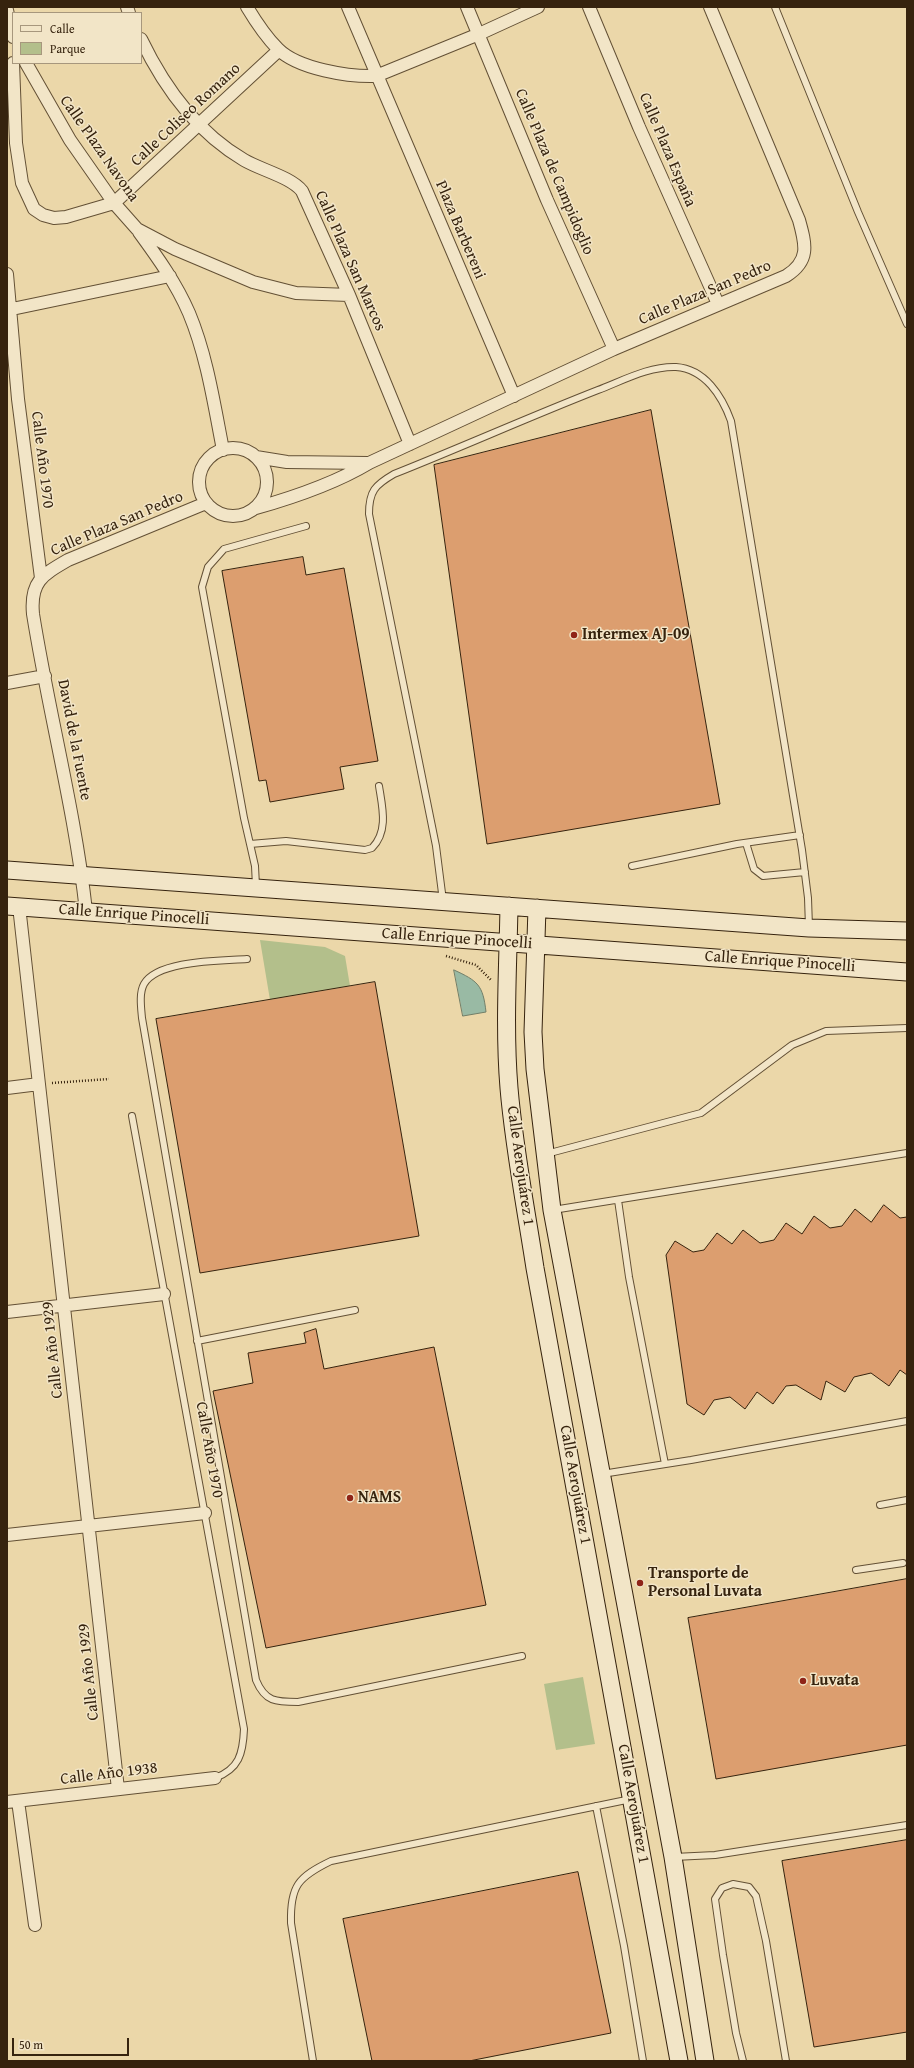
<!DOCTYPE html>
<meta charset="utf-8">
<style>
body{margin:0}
#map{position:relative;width:914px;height:2068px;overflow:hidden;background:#ebd7a9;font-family:"Gentium Book Plus",serif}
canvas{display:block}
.frame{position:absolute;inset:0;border:8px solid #36230e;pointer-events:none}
.legend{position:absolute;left:12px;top:12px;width:130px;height:52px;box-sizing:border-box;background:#f2e5c7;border:1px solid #a7977d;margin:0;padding:5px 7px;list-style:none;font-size:12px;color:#36230e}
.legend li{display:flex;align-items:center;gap:8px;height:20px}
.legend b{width:20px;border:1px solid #a7977d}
.scale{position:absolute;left:12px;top:2038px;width:117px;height:18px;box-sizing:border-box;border:2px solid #36230e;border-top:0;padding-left:5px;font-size:12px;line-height:14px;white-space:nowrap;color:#36230e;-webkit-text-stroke:3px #f2e5c7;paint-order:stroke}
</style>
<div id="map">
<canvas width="914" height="2068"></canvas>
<div class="frame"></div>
<ul class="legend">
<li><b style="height:5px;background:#f2e5c7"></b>Calle</li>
<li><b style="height:11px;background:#b3bf8b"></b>Parque</li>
</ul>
<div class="scale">50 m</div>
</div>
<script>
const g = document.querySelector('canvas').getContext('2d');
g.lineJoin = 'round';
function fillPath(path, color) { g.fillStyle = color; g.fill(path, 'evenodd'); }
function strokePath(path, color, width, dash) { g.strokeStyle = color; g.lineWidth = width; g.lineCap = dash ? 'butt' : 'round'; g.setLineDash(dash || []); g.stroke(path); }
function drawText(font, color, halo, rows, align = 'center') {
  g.font = font + ' "Gentium Book Plus",serif'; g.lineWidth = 3; g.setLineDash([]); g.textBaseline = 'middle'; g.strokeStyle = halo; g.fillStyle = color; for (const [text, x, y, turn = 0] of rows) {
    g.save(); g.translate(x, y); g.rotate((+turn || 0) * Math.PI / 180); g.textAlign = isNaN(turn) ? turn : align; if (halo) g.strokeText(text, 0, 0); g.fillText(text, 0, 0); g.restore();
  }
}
const green = new Path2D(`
 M260,940L325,947L345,956L350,986L270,1000Z
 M583,1677L595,1744L556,1750L544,1684Z`);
const water = new Path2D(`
 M454,970C478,981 483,985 486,1012L463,1016Z`);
const building = new Path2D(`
 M651,410L720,804L487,844L434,465Z
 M303,557L306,575L344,568L378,761L340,767L344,789L270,802L266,780L259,781L222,571Z
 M375,982L419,1236L200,1273L156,1019Z
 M884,1205L900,1218L907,1217V1375L900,1370L889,1386L871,1373L854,1377L845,1392L826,1381L821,1400L796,1385L786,1386L773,1404L757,1392L745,1409L730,1397L714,1400L704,1415L687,1404L666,1255L675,1241L693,1252L704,1250L717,1233L732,1244L743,1230L760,1243L774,1240L786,1223L802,1234L814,1216L830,1228L842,1226L855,1209L871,1222Z
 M316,1329L324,1369L434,1347L486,1605L266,1648L213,1391L253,1383L248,1353L306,1343L304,1333Z
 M907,1579V1745L716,1779L688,1618Z
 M907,1840V2032L814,2047L782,1861Z
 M578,1872L611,2033L469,2061H372L343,1919Z`);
const path = new Path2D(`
 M446,956L476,965L491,980
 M52,1083L109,1079`);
const lane = new Path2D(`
 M775,7L858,212L907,324
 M746,843L754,869L763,876L805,872
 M250,844L244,818L202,587L208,567L224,549L306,526
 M632,866L737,844L800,835
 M256,886L255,866L250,844L286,841L365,850L372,848C389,831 382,806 379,786
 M443,901L436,846L369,514C369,491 375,485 394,474C462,447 529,417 598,390C622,381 649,366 676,367C705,369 722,396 731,421L802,850L808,898L809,927
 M247,959C221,961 158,960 144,984C139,993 141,1007 142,1018L256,1680C265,1702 276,1702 298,1702L522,1656
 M132,1116L244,1729C243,1754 239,1769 215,1778
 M546,1154L701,1113L792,1045L826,1031L907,1028
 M618,1200L629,1277L665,1464
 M553,1210L907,1153
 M197,1341L355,1310
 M602,1474L691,1460L907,1421
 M880,1505L907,1500
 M856,1570L903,1563
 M596,1806L624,1946L643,2061
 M674,1857L715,1855L907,1825
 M313,2061L291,1923C290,1886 298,1877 331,1861L631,1799
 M743,2061L736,2033L723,1955L715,1899L722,1888L733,1884L749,1887L756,1896L766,1941L786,2061`);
const street = new Path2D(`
 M127,7L129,13
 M247,7C256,22 266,37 278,49C298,69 349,77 376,76L479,34L538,7
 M348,7L514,396
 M467,7L547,200L614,349
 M589,7L639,127L718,304
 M7,10L13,37
 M141,39C164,87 198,133 244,160C261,170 291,177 302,191L349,295L410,444
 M13,63L16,143L22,183L34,209L43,215L54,218L66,217L114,203L279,50
 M26,63L70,140L114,203L137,229L175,249L253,282L296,293L349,295
 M139,232C158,258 176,283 189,313C207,356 214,404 223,450
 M7,274L18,399L41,578
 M12,309L170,276
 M199 482a34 34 0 1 1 68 0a34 34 0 1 1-68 0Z
 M256,457L287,462L368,463
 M256,508C295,497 334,484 369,463L614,349L786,276C810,261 806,245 799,220L710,7
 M7,683L45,676
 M19,906L118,1789
 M86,911C75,811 49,714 33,614C30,582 42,575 68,560L206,503
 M7,1088L39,1084
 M7,1312L164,1294
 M7,1535L205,1513
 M18,1801L35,1925
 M7,1802L215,1778`);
const secondary = new Path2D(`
 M7,870L809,928L907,931
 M7,906L907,972
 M509,906C508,966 504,1028 509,1088C514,1148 526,1209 535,1268L679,2061
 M537,908L533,1032L535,1069L552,1210L673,1857L705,2061`);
const markers = [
 [574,635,4,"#8f2418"],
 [350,1498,4,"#8f2418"],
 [640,1583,4,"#8f2418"],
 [803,1681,4,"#8f2418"]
];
const streetNames = [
 ["Calle Coliseo Romano",186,115,-43],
 ["Calle Plaza Navona",99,149,55],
 ["Calle Plaza España",667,150,67],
 ["Calle Plaza de Campidoglio",554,172,67],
 ["Plaza Barbereni",460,230,67],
 ["Calle Plaza San Marcos",350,261,66],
 ["Calle Plaza San Pedro",705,293,-23],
 ["Calle Año 1970",42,460,83],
 ["Calle Plaza San Pedro",117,524,-23],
 ["David de la Fuente",74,740,79],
 ["Calle Enrique Pinocelli",134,915,4],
 ["Calle Enrique Pinocelli",457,939,4],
 ["Calle Enrique Pinocelli",780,962,4],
 ["Calle Aerojuárez 1",520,1166,82],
 ["Calle Año 1929",53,1350,-96],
 ["Calle Año 1970",209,1450,80],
 ["Calle Aerojuárez 1",575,1485,80],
 ["Calle Año 1929",89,1672,-96],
 ["Calle Año 1938",109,1774,-7],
 ["Calle Aerojuárez 1",633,1804,80]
];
const poiNames = [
 ["Intermex AJ-09",582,635],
 ["NAMS",358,1498],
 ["Transporte de",648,1574],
 ["Personal Luvata",648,1592],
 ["Luvata",811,1681]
];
fillPath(green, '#b3bf8b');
fillPath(water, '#99baa4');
strokePath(water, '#717e68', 1);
fillPath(building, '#dc9e6f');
strokePath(building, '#36230e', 1);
strokePath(lane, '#635035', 8);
strokePath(street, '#635035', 14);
strokePath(secondary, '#36230e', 19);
strokePath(path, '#36230e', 2.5, [1, 2]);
strokePath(lane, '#f2e5c7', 6);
strokePath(street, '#f2e5c7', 12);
strokePath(secondary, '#f2e5c7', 17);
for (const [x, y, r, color] of markers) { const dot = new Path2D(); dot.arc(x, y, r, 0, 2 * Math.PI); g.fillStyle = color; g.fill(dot); strokePath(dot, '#f2e5c7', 1.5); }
drawText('16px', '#36230e', '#f2e5c7', streetNames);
drawText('bold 16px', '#36230e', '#f2e5c7', poiNames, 'left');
</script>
